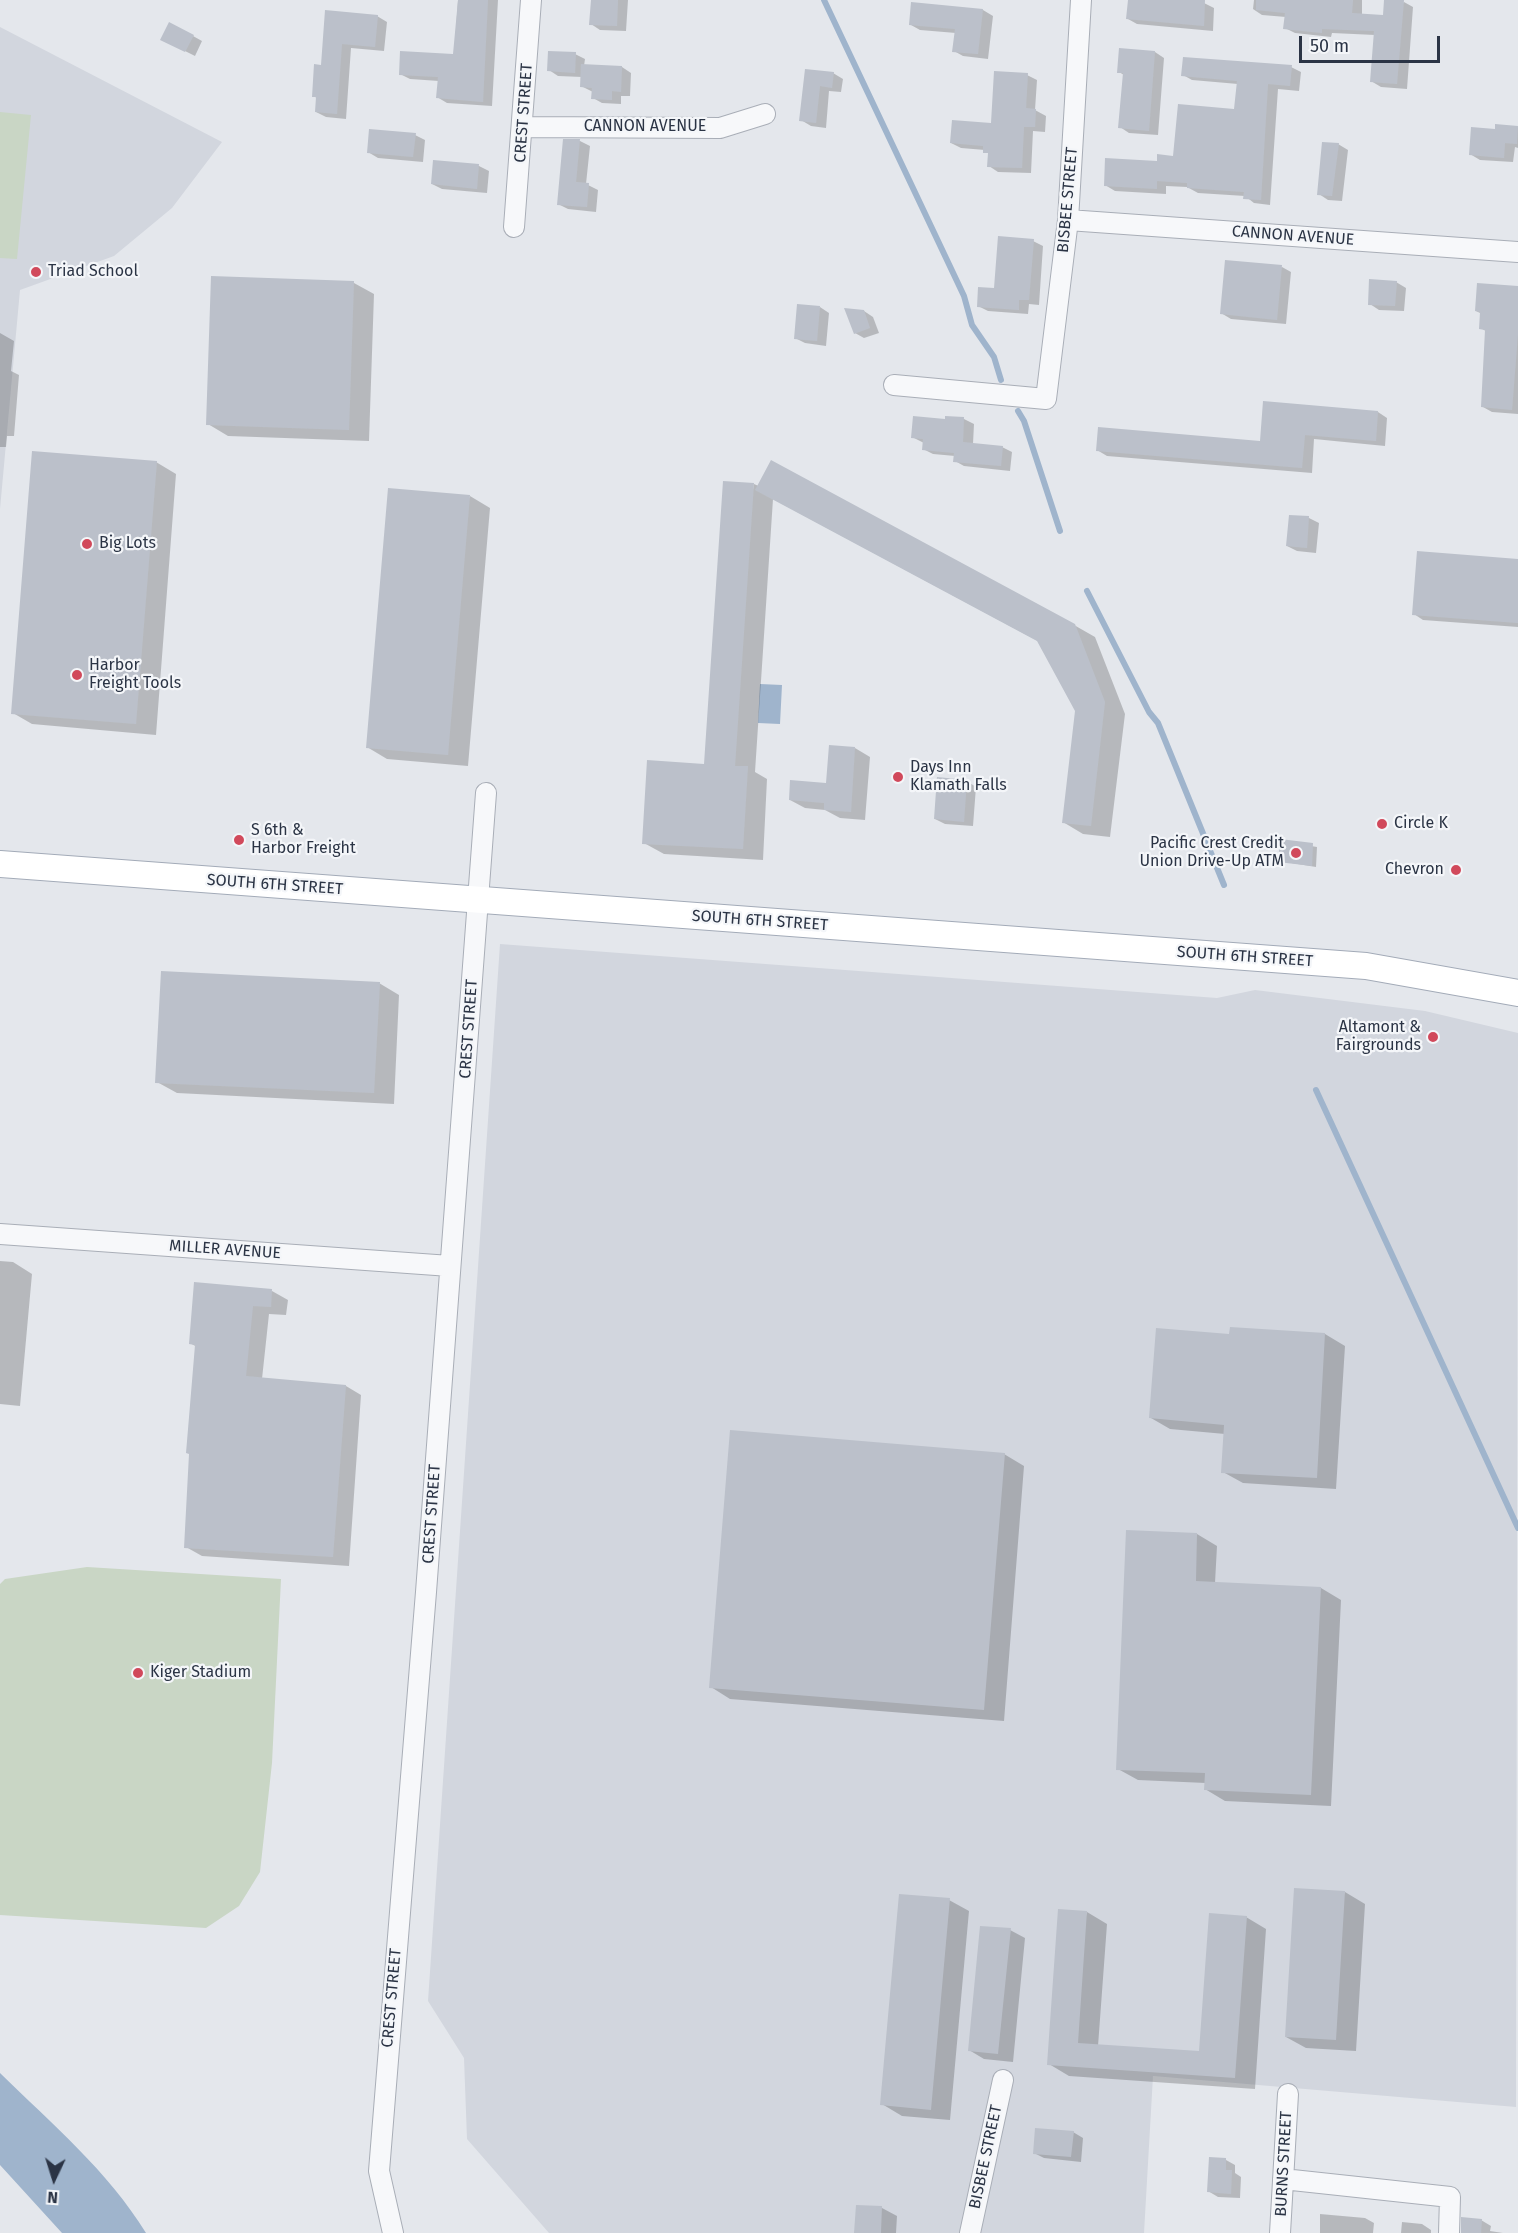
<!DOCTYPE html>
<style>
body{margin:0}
#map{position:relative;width:1518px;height:2233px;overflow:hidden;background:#e4e7ec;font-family:"Fira Sans",sans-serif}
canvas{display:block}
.north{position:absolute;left:24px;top:2149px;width:60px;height:60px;-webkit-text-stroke:4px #f4f6f9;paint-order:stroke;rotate:184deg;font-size:16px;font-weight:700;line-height:24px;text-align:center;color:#2b3445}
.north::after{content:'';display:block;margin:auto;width:21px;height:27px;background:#2b3445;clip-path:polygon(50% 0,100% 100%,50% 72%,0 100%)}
.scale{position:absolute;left:1299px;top:36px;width:141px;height:27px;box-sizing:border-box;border:3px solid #2b3445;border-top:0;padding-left:8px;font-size:18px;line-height:21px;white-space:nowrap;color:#2b3445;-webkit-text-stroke:4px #f4f6f9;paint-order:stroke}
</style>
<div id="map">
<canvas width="1518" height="2233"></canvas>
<div class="north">N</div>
<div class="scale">50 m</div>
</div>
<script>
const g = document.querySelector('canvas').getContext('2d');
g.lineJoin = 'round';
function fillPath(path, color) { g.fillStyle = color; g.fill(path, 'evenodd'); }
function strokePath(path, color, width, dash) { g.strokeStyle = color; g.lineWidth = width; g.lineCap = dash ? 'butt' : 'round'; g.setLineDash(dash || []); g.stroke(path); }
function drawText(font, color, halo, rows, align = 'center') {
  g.font = font + ' "Fira Sans",sans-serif'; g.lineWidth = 4.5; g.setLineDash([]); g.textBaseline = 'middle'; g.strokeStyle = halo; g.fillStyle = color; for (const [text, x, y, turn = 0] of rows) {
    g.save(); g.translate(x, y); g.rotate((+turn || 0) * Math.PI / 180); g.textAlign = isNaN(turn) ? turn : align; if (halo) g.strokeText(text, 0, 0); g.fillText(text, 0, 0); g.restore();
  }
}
const built = new Path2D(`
 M0,27L222,142L172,208L114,256L20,290L0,509Z
 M500,944L1217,998L1255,990L1425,1011L1518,1033L1516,2107L1153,2076L1144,2233H549L467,2139L464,2058L428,2001Z`);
const green = new Path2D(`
 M0,112L31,115L17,259L0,258Z
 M87,1567L281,1579L272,1763L260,1872L239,1906L206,1928L0,1915V1584L5,1579Z`);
const water = new Path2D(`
 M760,684L782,685L780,724L758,723Z
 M0,2073C52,2124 108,2171 146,2233H62L0,2165Z`);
const shadow = new Path2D(`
 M458,0H498L492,106L447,103L437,97L439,81L410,79L400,74L454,56Z
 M592,0H628L626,31L600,30L591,24Z
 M1130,0L1204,3L1214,8L1213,31L1137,24L1128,19Z
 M1254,0H1362V15L1384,17L1404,2L1413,7L1407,89L1381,87L1371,81L1375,35L1332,33L1331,37L1295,33L1285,28L1286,17L1262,15L1253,9Z
 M913,3L983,10L993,16L988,59L963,56L954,51L956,33L920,30L911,25Z
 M327,12L377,16L387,22L384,51L351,48L346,119L326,117L316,112L317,98L313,96L322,66Z
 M193,36L202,41L195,56L171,44Z
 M1155,52L1164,58L1158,135L1129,133L1120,127L1124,75L1119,72Z
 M575,54L585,59L584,66L622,67L631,73L630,96H621V104L602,103L593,98V92L581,86L582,77L558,76L549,70Z
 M1291,67L1301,72L1299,91L1278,89L1270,205L1254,203L1245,196L1198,193L1187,187L1166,186V194L1115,191L1105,185L1175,158L1236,111L1238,84L1192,80L1183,75Z
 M806,70L833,73L843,79L841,92L829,91L826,128L811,126L801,120Z
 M1027,75L1037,80L1035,110L1046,116L1045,132L1033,131L1031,173L998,172L989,166V154L985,150L961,148L951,143L993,125Z
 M1497,125L1518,127V148L1515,147L1513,162L1480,160L1470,154L1496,131Z
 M415,135L425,140L423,162L378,158L368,152Z
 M564,141H580L590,146L586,184L598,190L596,212L568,209L558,204Z
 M1338,144L1348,150L1342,201L1328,200L1319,194Z
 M434,162L479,166L489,171L487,193L442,189L432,184Z
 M1033,241L1043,246L1039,305L1029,304L1028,314L988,311L978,306L995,289Z
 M1282,267L1291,272L1286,324L1231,319L1221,313Z
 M213,278L354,283L374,294L369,441L228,436L208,424Z
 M1396,282L1406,288L1404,311L1379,310L1370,304Z
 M1518,287V414L1492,412L1483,407L1487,332L1481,328L1482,314L1476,311Z
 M820,307L829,313L826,346L805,343L795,338Z
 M864,311L873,317L879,333L864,338L855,333Z
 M0,333L14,341L11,371L19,375L14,436H7L6,447H0Z
 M1378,412L1387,418L1385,446L1314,439L1312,473L1107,456L1097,450L1261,443Z
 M947,418L964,419L974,424L973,444L1002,447L1012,452L1010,471L964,466L955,461V456L933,454L923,449L924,443L912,437L946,420Z
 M156,462L176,474L156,735L32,724L13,713Z
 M754,484L1074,625L1095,637L1125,714L1110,837L1083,834L1063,822L1076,710L1038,641L773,499L755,772L767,779L763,860L664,854L644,843L705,765Z
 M470,496L490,508L468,766L387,759L367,747Z
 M1290,516L1309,518L1319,523L1316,553L1297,551L1287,546Z
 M1518,560V627L1423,620L1414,614Z
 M855,748L870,757L865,820L840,818L825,810L805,808L790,800L828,784Z
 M967,781L976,787L973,826L945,824L935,819Z
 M1281,841L1317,847L1316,867L1279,861Z
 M379,983L399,995L394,1104L177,1093L157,1082Z
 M0,1261L13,1262L32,1274L20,1406L0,1404Z
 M272,1291L288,1300L286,1315L269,1314L262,1379L346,1386L361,1395L349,1566L202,1556L186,1547L197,1347L190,1343Z
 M1325,1334L1345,1346L1336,1489L1243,1483L1223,1472L1225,1434L1170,1429L1151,1418L1231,1336Z
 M1004,1454L1024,1466L1004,1721L730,1699L711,1687Z
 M1197,1534L1217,1546L1215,1583L1321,1588L1341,1600L1331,1806L1225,1801L1205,1789L1206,1783L1138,1780L1118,1769Z
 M1345,1892L1365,1904L1356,2051L1306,2048L1286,2037Z
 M949,1900L969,1911L950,2120L902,2116L882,2104Z
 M1087,1912L1107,1924L1098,2046L1200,2053L1246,1917L1266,1929L1255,2089L1069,2076L1049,2064Z
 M1010,1930L1025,1938L1013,2062L984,2059L969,2050Z
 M1073,2132L1083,2138L1081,2162L1044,2158L1034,2153Z
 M1226,2160L1235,2165V2173L1241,2177L1240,2198L1218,2197L1208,2191Z
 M857,2206L882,2208L897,2216L896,2233H856Z
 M1320,2214L1365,2218L1374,2223L1373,2233H1320Z
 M1481,2220L1491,2226L1490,2231L1503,2233H1462Z
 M1402,2222L1422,2224L1431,2230V2233H1401Z`);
const stream = new Path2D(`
 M824,0L964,296L972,325L994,357L1001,380
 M1018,411L1024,421L1060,531
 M1087,591L1149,712L1158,723L1224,885
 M1316,1090L1518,1528`);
const building = new Path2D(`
 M458,0H488L483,102L436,98L438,77L399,75L400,51L453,54Z
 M591,0H618L617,26L589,25Z
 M1128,0H1205L1204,26L1126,19Z
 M1256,0H1353L1352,13L1383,15L1384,0H1404L1397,84L1370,82L1374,31L1322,29V33L1283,29L1285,13L1256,10Z
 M911,2L983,9L978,54L952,52L955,29L909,25Z
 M325,10L378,15L375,47L342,44L337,114L315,112L316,97H312L314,64L321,65Z
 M169,22L194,35L185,52L160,40Z
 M1119,48L1155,51L1149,131L1118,128L1123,73H1117Z
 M548,51L576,52L575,73L547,71Z
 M1183,57L1292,65L1290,86L1268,84L1261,200L1243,199L1244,192L1187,188V183L1157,181V189L1104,186L1105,158L1157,161V154L1173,156L1178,104L1234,109L1237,81L1181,76Z
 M581,64L622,66L621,92L612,91V100L591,99L592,88L580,87Z
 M805,69L834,72L832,88L820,86L816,123L799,121Z
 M994,71L1028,73L1026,108L1036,109L1035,127H1024L1022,168L987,167L988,153H983V146L950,143L952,120L991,123Z
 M1495,124L1518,126L1517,144L1505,143L1504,158L1469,155L1471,127L1495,129Z
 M369,129L416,133L413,157L367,153Z
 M563,139H580L576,182L589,183L587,207L557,205Z
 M1322,142L1339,143L1332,196L1317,195Z
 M433,160L479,164L477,189L431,184Z
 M998,236L1034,239L1029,300H1019V310L977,307L978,287L994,288Z
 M1225,260L1282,265L1277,320L1220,314Z
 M211,276L354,281L349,430L206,425Z
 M1369,279L1397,281L1395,306L1368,305Z
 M1477,283L1518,286V334L1512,410L1481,407L1485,330L1479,329L1480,312L1475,311Z
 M797,304L820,306L817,341L794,339Z
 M844,308L864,310L870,328L854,334Z
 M1263,401L1378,411L1376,441L1305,435L1302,468L1096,451L1098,427L1260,441Z
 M913,416L945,419V416L964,417L963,442L1003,446L1001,466L953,462L954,453L922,450L923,439L911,438Z
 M32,451L157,461L136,724L11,714Z
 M771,460L1075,624L1105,702L1091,826L1062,823L1075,711L1037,641L755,490Z
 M723,481L754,483L735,766H748L743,849L642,844L647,760L704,764Z
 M388,488L470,495L448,755L366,748Z
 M1289,515L1309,516L1307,548L1286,546Z
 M1417,551L1518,559V623L1412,615Z
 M829,745L855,747L851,812L824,810V803L789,800L790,780L826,783Z
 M937,777L967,780L964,822L934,819Z
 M1280,839L1313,843L1312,866L1278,862Z
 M161,971L380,982L374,1093L155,1083Z
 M194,1282L272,1289L271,1307L253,1306L246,1376L346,1385L333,1557L184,1548L189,1454L186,1453L195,1345L189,1344Z
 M1230,1327L1325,1333L1317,1478L1221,1473L1224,1425L1149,1418L1156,1328L1229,1334Z
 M730,1430L1005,1453L984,1710L709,1688Z
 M1126,1530L1197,1533L1196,1581L1321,1587L1311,1795L1204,1790L1205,1773L1116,1770Z
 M1294,1888L1345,1891L1336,2040L1285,2037Z
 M899,1894L950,1898L931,2110L880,2105Z
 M1058,1909L1087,1911L1078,2043L1199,2051L1209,1913L1247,1916L1235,2078L1047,2065Z
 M980,1926L1011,1928L998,2054L968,2051Z
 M1035,2128L1074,2131L1071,2157L1033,2154Z
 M1209,2157L1226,2158V2170H1232L1231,2194L1207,2192Z
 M856,2205L882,2206L881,2233H854Z
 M1461,2217L1482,2219L1481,2233H1461Z`);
const minor = new Path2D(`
 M523,127L720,128L765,114
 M1068,220L1518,252
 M514,227L531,0
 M894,385L1046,399L1068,220L1081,0
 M0,1234L450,1266
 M1283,2179L1450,2197L1449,2233
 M393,2233L379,2171L426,1592L486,793
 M970,2233L1003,2080
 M1280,2233L1288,2094`);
const major = new Path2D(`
 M0,864L1366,966L1518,993`);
const markers = [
 [36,272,6,"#d1495b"],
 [87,544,6,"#d1495b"],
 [77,675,6,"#d1495b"],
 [898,777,6,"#d1495b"],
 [1382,824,6,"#d1495b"],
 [239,840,6,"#d1495b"],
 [1296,853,6,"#d1495b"],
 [1456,870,6,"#d1495b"],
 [1433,1037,6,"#d1495b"],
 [138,1673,6,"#d1495b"]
];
const streetNames = [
 ["CREST STREET",524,113,-86],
 ["CANNON AVENUE",645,127],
 ["BISBEE STREET",1068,200,-85],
 ["CANNON AVENUE",1293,236,4],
 ["SOUTH 6TH STREET",275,885,4],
 ["SOUTH 6TH STREET",760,921,4],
 ["SOUTH 6TH STREET",1245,957,4],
 ["CREST STREET",469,1029,-86],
 ["MILLER AVENUE",225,1250,4],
 ["CREST STREET",432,1514,-86],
 ["CREST STREET",392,1998,-85],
 ["BISBEE STREET",986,2157,-78],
 ["BURNS STREET",1284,2164,-87]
];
const poiNames = [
 ["Triad School",48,272],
 ["Big Lots",99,544],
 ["Harbor",89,666],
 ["Freight Tools",89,684],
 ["Days Inn",910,768],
 ["Klamath Falls",910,786],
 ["Circle K",1394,824],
 ["S 6th &",251,831],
 ["Harbor Freight",251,849],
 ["Pacific Crest Credit",1284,844,"right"],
 ["Union Drive-Up ATM",1284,862,"right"],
 ["Chevron",1444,870,"right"],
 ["Altamont &",1421,1028,"right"],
 ["Fairgrounds",1421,1046,"right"],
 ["Kiger Stadium",150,1673]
];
fillPath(built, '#d2d6de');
fillPath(green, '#c9d6c5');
fillPath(water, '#9fb4cc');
fillPath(shadow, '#0003');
strokePath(stream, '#9fb4cc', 6);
fillPath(building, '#bbc0ca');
strokePath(minor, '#a9aeb7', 22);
strokePath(major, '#a3abb8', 28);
strokePath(minor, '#f7f8fa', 20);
strokePath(major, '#fff', 26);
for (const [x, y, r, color] of markers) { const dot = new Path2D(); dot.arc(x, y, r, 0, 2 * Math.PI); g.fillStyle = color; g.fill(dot); strokePath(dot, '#f4f6f9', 2); }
drawText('16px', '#2b3445', '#f4f6f9', streetNames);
drawText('16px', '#2b3445', '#f4f6f9', poiNames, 'left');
</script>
